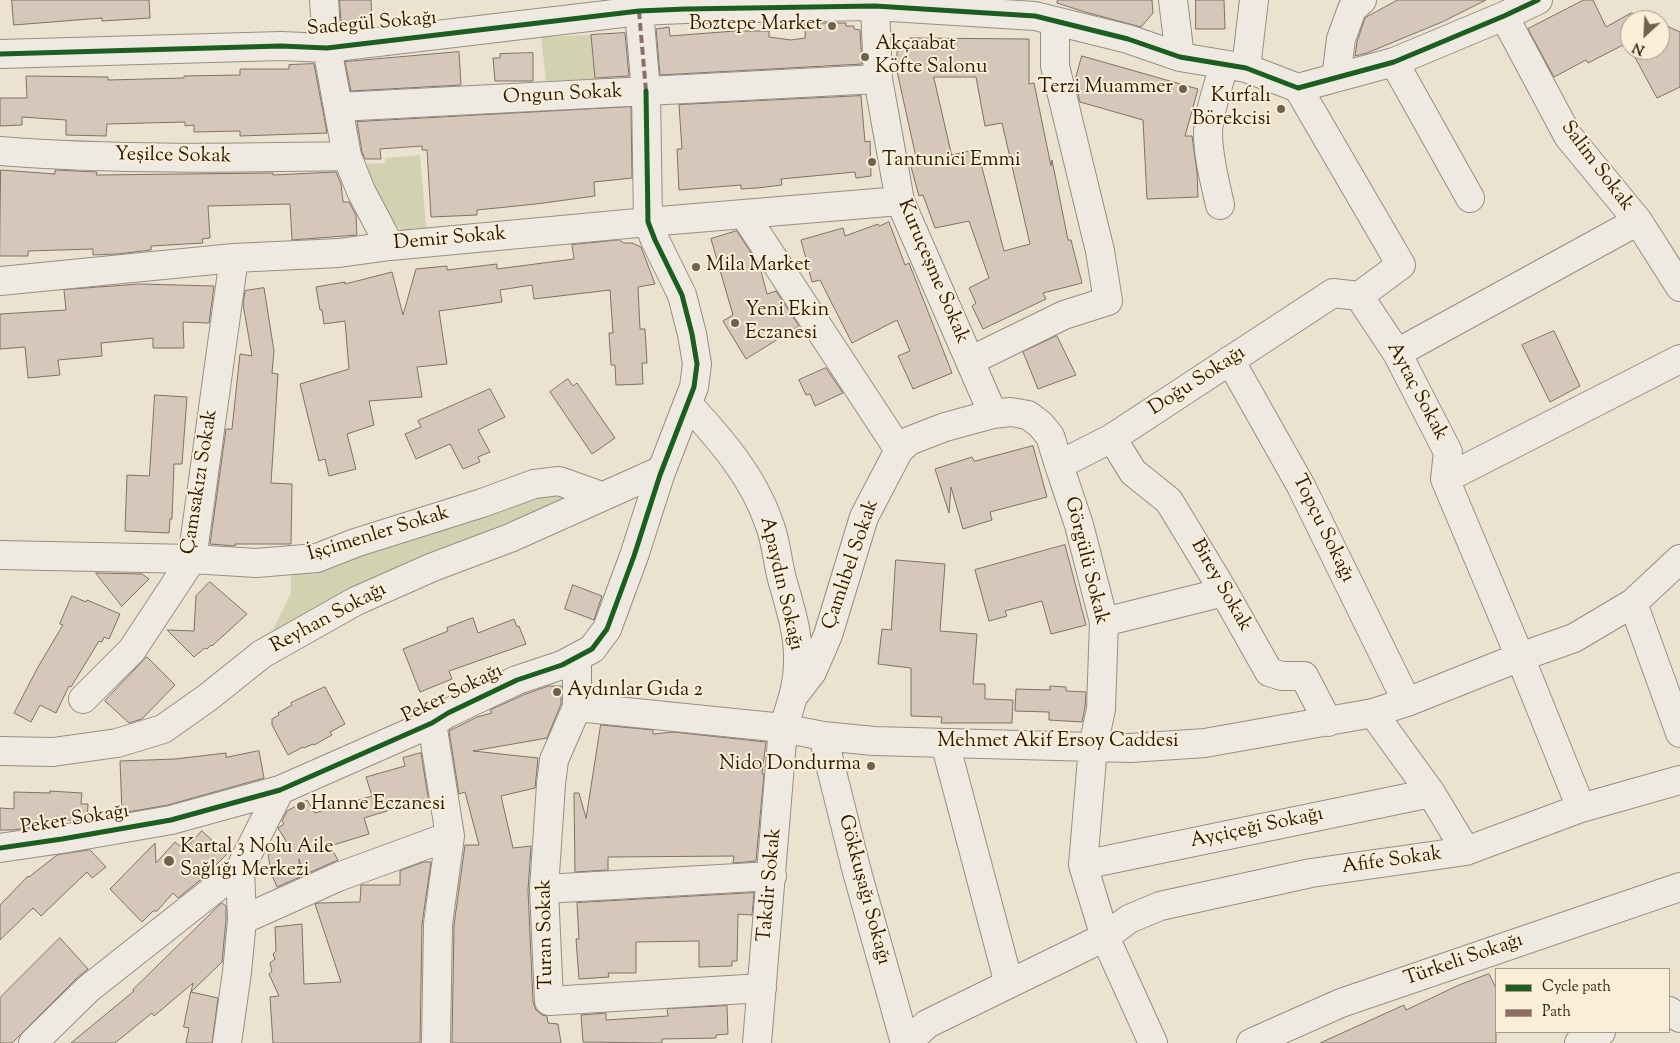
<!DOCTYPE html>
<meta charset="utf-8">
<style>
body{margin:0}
#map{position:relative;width:1680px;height:1043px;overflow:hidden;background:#ece2d0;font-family:"Sorts Mill Goudy",serif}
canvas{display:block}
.legend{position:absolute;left:1495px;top:968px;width:175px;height:65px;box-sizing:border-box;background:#faeed9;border:1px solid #a79a83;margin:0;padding:6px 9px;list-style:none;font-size:15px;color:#2b1b02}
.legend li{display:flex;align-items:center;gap:10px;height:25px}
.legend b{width:25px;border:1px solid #a79a83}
.north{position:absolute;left:1620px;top:10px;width:50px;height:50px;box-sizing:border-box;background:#faeed9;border:1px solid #a79a83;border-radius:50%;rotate:205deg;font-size:14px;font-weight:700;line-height:20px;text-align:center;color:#2b1b02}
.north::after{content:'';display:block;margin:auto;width:18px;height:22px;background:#6f614a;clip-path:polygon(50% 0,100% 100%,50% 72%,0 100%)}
</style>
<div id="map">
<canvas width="1680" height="1043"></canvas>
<ul class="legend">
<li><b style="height:6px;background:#1b5e20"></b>Cycle path</li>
<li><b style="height:6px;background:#8d6e63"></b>Path</li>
</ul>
<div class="north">N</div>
</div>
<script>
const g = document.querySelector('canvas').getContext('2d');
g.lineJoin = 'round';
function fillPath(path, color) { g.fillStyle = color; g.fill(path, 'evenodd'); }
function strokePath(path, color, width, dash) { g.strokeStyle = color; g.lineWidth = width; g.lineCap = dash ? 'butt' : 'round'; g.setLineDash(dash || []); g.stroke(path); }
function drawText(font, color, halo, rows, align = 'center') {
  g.font = font + ' "Sorts Mill Goudy",serif'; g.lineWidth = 4; g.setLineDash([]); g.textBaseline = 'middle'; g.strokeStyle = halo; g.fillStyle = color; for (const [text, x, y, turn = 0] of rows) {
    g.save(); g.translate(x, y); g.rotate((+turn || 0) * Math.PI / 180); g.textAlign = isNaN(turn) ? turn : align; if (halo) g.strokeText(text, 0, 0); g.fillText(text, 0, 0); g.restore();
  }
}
const green = new Path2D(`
 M591,35L595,79L546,81L541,37Z
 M420,155L427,236L403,232L385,214L363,164L385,163V158Z
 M566,496L569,499L496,527L270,636L291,593V574L357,557L403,540L539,497Z`);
const building = new Path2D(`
 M12,0H149L150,18L102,21V18L14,25Z
 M340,0H371L372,27L342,31Z
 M1058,0H1152L1153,13L1141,27L1085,12L1057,3Z
 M1196,0H1224L1225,29H1196Z
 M1398,0H1486L1442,22L1367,53L1355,56L1357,42L1365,18Z
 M1584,0H1593L1606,27L1631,13L1655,20H1630V49L1627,43L1588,63L1586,60L1554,77L1528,29Z
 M805,23H846V26H854V29L860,30L862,64L660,75L656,29L669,27L670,36L735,31H769V37L791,40L805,38Z
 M1660,23L1680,32V87L1657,98L1631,50H1660Z
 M625,33L629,76L595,78L591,35Z
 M910,38L1029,39V84L1034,83L1051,166L1052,160L1068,240H1071L1082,283L1043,293L1046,299L983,329L972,306L976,303L969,288L989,278L969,221L935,228L923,195L919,196L910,163L917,162L897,71V47H910ZM934,77H976L985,126L1002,123L1030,244L1004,251L977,149L952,155Z
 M459,52L461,85L351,91L345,62Z
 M533,53V81H495L493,58H500V54Z
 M1082,56L1198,89L1185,136H1192L1197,172L1198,197L1147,199L1143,120L1080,102L1075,81Z
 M314,64L327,133L240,136V131L194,132V125L185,126V122L107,124L106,136L66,135V120L22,117V125L0,126V98H27L26,76L108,77V80L184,78V76L240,75V69H289V65Z
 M861,96L865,142L870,141L871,176L856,178L855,172L781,179L782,185L757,188L741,189V185L679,190L677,149H682L679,105Z
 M631,107L632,178L594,182L595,196L536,204L477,210V215L431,217L427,150H422V146L380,149L381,159H365L362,152L357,122Z
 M1,170L55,174V170L97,172L96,175L273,173V175L336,172L341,184L343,202H349L356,215L357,235L292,240L290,204L208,206L210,238L202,239L203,243L151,246V250L117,254L93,255V249L28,251V256H0Z
 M889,222L905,265L909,263L952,373L913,389L898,356L910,351L897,320L852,343L820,280L812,282L801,240L843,228L845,236L878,224L879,226Z
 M737,231L760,267L767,294L776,291L799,326L746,359L723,321L733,315L711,239Z
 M619,240L624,243H632L641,247L655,284L638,287L640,329H645L647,363H642L643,384L616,385L615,365H611L609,333H613L610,290L534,299L532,285L500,290L502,302L439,311L447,364L417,367L422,397L369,401L374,425L347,434L356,469L329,476L325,459L319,461L300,384L349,369L345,321L324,324L322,310H320L316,287L345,282V284L392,272L403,315L416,269L447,266V270L497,264V269L574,259L572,245Z
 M140,284L214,286L209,323L183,322L184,348H153V338L101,343L102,356L58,360L60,375L28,378L25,347L0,349V314L66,310L64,290Z
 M264,288L274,351L272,373L278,374L271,483L292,484L291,544H235V546L210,544L226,429H232L240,354L252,356L243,304L245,291Z
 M1554,331L1580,386L1550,402L1522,345Z
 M1057,336L1076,375L1038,389L1023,352Z
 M826,368L843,393L815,406L810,394L806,395L799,380Z
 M568,379L573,386L577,383L615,438L592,454L550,392Z
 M490,389L505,417L478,430L490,452L478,457L480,462L463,469L450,444L416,459L405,434L421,427L418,421Z
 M155,395L187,397L182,464H174L172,519H170L169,533L125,531L127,475L149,476Z
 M1033,446L1047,497L990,512L992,520L963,529L951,487L949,513L935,469L972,457L974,461Z
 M1065,545L1086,625L1051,634L1042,601L1005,611L1007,616L989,621L975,570Z
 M896,560L945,564L940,631L977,634L973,684H985V699L1013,700L1012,723H941L942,717L911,716V668L878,664L882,629L891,630Z
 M96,573L142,574L149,579L122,606Z
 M210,582L247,614L212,646L211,645L207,649L205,648L194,657L167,630L194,631L196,596Z
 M573,585L602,596L594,620L565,609Z
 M72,596L86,602L87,600L120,614L109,639L104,637L102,642L99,641L71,687L69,686L56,713L40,705L31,722L14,713L38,667L63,625L60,624Z
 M473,618L478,633L514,619L517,627L519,626L526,644L449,671L452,679L420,692L403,649L448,631L447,628Z
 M147,657L175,685L142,719L129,723L105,701Z
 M549,686H561V704L547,738L473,751L538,758L535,788L501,796L513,848L531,846L528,890L533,1002L536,1010L542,1015L547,1016L548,1023L558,1024L561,1043H452L454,925L465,845H479L465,792L459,794L449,731L477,717L492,713L490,710L523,695Z
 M1050,686L1066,687V691L1086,692L1085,707L1082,722L1049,720V712L1015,711L1016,689L1050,690Z
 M325,687L345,724L330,732L332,735L314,745L313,744L304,748L303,747L288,755L272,725V719L279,715L278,713L292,705L291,703Z
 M601,725L653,730V734L673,732L766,742L762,774H764L756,861L733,863L734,856L608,857V870L575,872L574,793H579L586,818Z
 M259,751L264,778L168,805L122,813L120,761L175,759L226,753V757Z
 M421,753L429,803L417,806L416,802L364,818L369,834L330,846L338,860L304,875L299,859L300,877L277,887L272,875L268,855L286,844L285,842L286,841L278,828L284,824L282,821L287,811L307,800L315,813L372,796L366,777L405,766L403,758Z
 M50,791L82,793L81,804H88L87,819L76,821L61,819L64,823L13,830H0V808L14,809V792L50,793Z
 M202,831L227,854L204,877L178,898L173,893L157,911H153L142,922L110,889L155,843L156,863L175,842L180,846L186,841L189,844Z
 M90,850L106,867L92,878L87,872L41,916L33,908L0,940V905L28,876L29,877L57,855Z
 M424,862H431L422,924L420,1043H273L270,997L279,996L269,974L272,971L270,963L275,959L273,954L276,951L275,927L302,924L304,984L341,982L315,904L319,903L360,902L361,885H400V871Z
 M754,893L752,915L738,914L737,961H732V966L699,967V941L636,942V973H608L609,977L579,979L576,939H579L577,903Z
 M222,903L226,906V920L222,962L191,992L193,983L154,1016L152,1013L115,1043H71L134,991L133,990Z
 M60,938L88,969L77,978L12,1043H0V998Z
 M1489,974L1496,988V1043H1320L1404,1005L1406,1010L1459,985Z
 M191,992L218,998L212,1043H186L189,1028L184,1027Z
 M727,1006L728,1034L716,1035V1038L662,1039V1043L583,1042L581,1015L606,1013V1020L668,1016L667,1009Z`);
const minor = new Path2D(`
 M324,0L327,48L347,156L361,191L390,246
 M1173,0L1180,57
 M875,6L878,79L900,201L993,414
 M1504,16L1568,136L1638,221L1680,287
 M0,54L281,46L327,48L639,11L685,9L875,6L1035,16L1128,39L1180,57L1246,68L1298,88L1394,62L1504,16L1538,0
 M1394,62L1470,198
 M1246,68L1254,0
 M1336,78L1341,39L1352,9L1362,0
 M1298,88L1401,265L1359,296
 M338,107L878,79
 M0,151C115,160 231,158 347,156
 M1220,205C1215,182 1208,157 1208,133C1208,115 1219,83 1224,65
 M744,214L899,450
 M0,281L234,258L339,253L390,246L648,222L900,201
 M1397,353L1638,221
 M1230,360L1301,486L1407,702
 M970,361L1064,315L1108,301L1100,251L1055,66V21
 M688,404C720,439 753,476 769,523C776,540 777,560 782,579C789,604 798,631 798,657C799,682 791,705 783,728L757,1043
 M1112,438L1133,472L1169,501L1224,592L1269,672L1282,676H1304L1328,722
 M1059,465L1112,438L1333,293L1359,296L1397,353L1448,452L1445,479L1520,657L1581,808
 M1445,479L1680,359
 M0,555L192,559L256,563L317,558L355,543L482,503L534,484L559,481L601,496
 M1633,603L1680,733
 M1104,622L1224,592
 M577,657V707L554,760L551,784L544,889L549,1001L762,988
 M795,694L812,672L828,635L864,517L899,450L909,441L945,427L993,414L1011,412L1028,415L1040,424L1050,436L1059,465L1079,525L1104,622L1101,709L1093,747L1083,865L1105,937L1153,1043
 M83,699L132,650L192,559L234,258
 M577,707L783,728L823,736L874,741L1130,748L1205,743L1373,713L1407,702L1520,657L1574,638L1633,603L1680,559
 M1373,713L1431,793L1466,851
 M432,723L450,836L438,924L436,1043
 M823,736L857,872L905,1043
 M945,743L1009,984
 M0,751L53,752L117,743L163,729L207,698L262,654L356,601L433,567L510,538L662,470
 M0,848L62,839L171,820L280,790L432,723L448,713L517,680L562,665L592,649L607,629L634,556L660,475L694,387L697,364L692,334L682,295L655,240L648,222L646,91L639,11
 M1083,865L1431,793
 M544,889L772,876
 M242,920L338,877L450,836
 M1669,1011L1680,1018
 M33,1043L88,989L240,869
 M227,1043L237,972L242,920L240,869L280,790
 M907,1043L927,1024L1105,937L1129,919L1160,906L1311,873L1466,851L1581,808L1680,780
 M1251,1043L1341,1003L1680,887
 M1579,1043L1601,1032`);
const quiet = new Path2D(`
 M639,11L646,91`);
const cycleway = new Path2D(`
 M0,54L281,46L327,48L639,11L685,9L875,6L1035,16L1128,39L1180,57L1246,68L1298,88L1394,62L1504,16L1538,0
 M0,848L62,839L171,820L280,790L432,723L448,713L517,680L562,665L592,649L607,629L634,556L660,475L694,387L697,364L692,334L682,295L655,240L648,222L646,91`);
const markers = [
 [832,26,5,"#6f614a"],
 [865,57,5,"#6f614a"],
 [1183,89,5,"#6f614a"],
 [1281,109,5,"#6f614a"],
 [872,162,5,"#6f614a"],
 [696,267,5,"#6f614a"],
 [735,323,5,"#6f614a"],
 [557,692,5,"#6f614a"],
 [871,766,5,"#6f614a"],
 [301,806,5,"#6f614a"],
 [169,861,6,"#6f614a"]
];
const streetNames = [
 ["Sadegül Sokağı",372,25,-5],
 ["Ongun Sokak",563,96,-3],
 ["Yeşilce Sokak",173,157,1],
 ["Salim Sokak",1596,167,53],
 ["Demir Sokak",450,240,-5],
 ["Kuruçeşme Sokak",932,272,67],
 ["Doğu Sokağı",1198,382,-33],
 ["Aytaç Sokak",1416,392,62],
 ["Çamsakızı Sokak",201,482,-81],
 ["Topçu Sokağı",1322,529,64],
 ["İşçimenler Sokak",379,535,-17],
 ["Görgülü Sokak",1085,561,76],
 ["Çamlıbel Sokak",852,565,-71],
 ["Apaydın Sokağı",780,584,77],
 ["Birey Sokak",1220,586,60],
 ["Reyhan Sokağı",329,619,-28],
 ["Peker Sokağı",453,695,-26],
 ["Mehmet Akif Ersoy Caddesi",1058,743],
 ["Peker Sokağı",75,821,-9],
 ["Ayçiçeği Sokağı",1257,829,-12],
 ["Afife Sokak",1392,862,-8],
 ["Takdir Sokak",771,885,-85],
 ["Gökkuşağı Sokağı",863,890,75],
 ["Turan Sokak",547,934,-91],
 ["Türkeli Sokağı",1464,961,-19]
];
const poiNames = [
 ["Boztepe Market",822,26,"right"],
 ["Akçaabat",875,46],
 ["Köfte Salonu",875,69],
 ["Terzi Muammer",1173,89,"right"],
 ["Kurfalı",1271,98,"right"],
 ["Börekcisi",1271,121,"right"],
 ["Tantunici Emmi",882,162],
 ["Mila Market",706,267],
 ["Yeni Ekin",745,312],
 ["Eczanesi",745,335],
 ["Aydınlar Gıda 2",567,692],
 ["Nido Dondurma",861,766,"right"],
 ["Hanne Eczanesi",311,806],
 ["Kartal 3 Nolu Aile",180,849],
 ["Sağlığı Merkezi",180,872]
];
fillPath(green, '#d2d2b0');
fillPath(building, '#d7c7ba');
strokePath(building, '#7b7366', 1);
strokePath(minor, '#968e81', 30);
strokePath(minor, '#efeae1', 28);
strokePath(quiet, '#8d6e63', 4, [8, 4]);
strokePath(cycleway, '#1b5e20', 5);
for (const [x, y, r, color] of markers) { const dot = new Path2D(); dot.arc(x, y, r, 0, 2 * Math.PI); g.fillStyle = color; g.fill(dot); strokePath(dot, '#faeed9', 2); }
drawText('20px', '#2b1b02', '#faeed9', streetNames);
drawText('20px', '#2b1b02', '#faeed9', poiNames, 'left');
</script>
